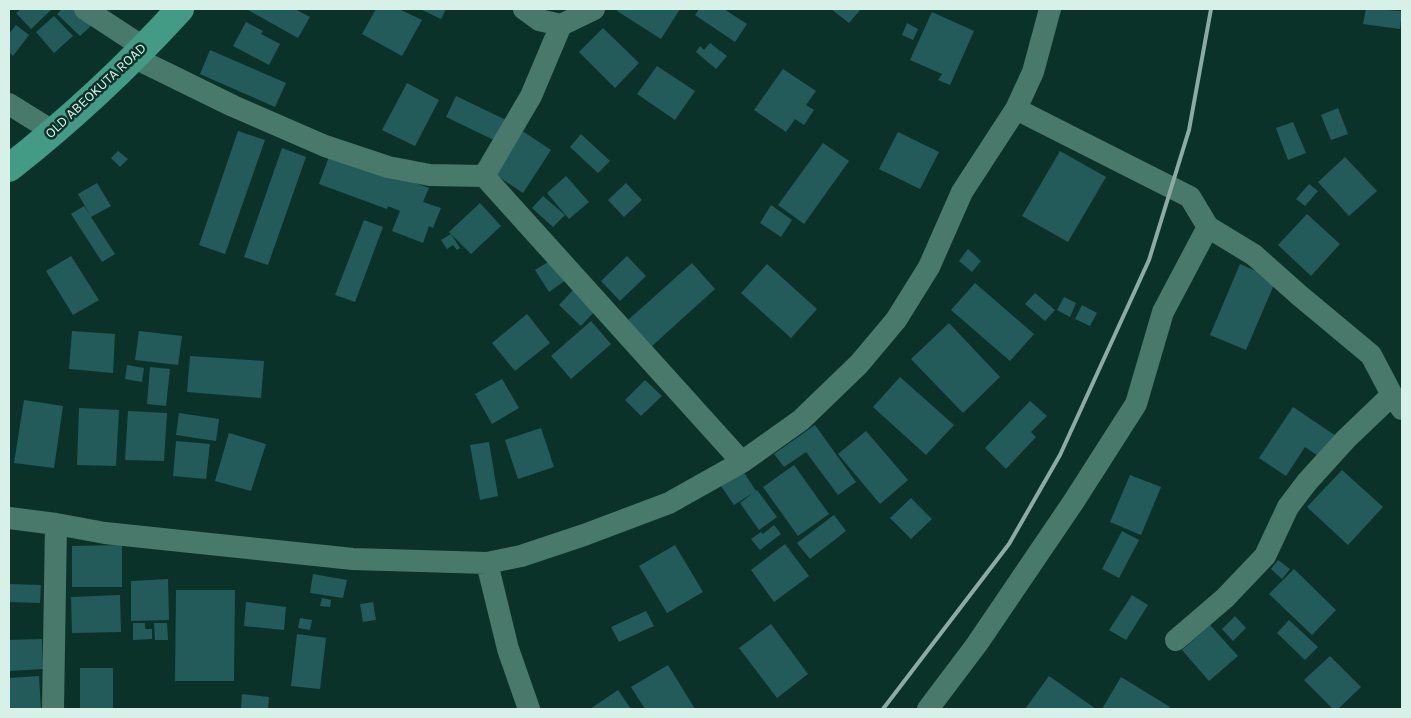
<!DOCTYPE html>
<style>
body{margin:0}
#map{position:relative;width:1411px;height:718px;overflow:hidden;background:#0b3229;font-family:Karla,sans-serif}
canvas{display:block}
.frame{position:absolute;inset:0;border:10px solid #d7f0e8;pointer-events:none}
</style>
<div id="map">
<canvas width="1411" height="718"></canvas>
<div class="frame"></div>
</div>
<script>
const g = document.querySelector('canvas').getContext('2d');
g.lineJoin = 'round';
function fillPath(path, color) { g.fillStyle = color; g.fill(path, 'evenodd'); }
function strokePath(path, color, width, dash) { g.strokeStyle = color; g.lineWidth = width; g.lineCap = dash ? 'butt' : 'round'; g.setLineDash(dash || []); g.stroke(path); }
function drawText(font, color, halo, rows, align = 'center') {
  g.font = font + ' Karla,sans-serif'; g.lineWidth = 5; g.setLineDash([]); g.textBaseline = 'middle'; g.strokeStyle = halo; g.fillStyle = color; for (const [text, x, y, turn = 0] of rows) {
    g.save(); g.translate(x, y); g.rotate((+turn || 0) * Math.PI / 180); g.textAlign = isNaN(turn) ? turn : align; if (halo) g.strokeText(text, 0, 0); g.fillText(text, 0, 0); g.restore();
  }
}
const building = new Path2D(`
 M21,9H52L31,29L16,13Z
 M62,9H73L91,26L80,36L57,14Z
 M249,9H295L310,17L298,38L248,10Z
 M376,9H399L422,20L402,56L362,34Z
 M420,9H446L441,19Z
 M618,9H680L661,39L617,11Z
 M699,9H724L747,24L735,42L695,15Z
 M831,9H861L849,23Z
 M1366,9L1402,11L1400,29L1363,24Z
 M932,12L974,31L950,85L938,80L942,74L910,60Z
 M54,16L73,36L54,53L36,32Z
 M246,22L263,31L261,34L280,44L269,65L233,46Z
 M907,23L918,29L913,40L902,35Z
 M16,25L29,35L13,56L9,52V34Z
 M603,28L639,63L615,88L579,52Z
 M710,43L727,56L716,69L696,52L700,46L704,50Z
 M210,50L286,83L275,107L200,74Z
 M657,66L695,91L675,120L637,94Z
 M783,69L816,91L806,105L814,110L804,125L795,119L786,132L754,110Z
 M407,83L439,100L415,146L382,130Z
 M456,96L506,120L496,141L446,117Z
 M1338,108L1348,134L1331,140L1321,115Z
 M1293,122L1306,153L1288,160L1276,128Z
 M521,130L551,150L523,193L493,173Z
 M238,131L265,140L225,254L199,245Z
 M898,132L939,152L920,189L879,169Z
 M581,134L610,161L598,173L570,147Z
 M823,143L849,161L804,224L778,205Z
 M282,148L306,157L268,265L244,257Z
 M118,151L128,159L120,167L111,158Z
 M331,151L429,188L423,202L441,208L433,228L429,226L423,243L392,231L400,211L388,206L387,209L319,184Z
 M1060,151L1106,177L1068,242L1022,216Z
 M1345,157L1377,191L1349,216L1318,182Z
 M566,176L589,202L569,219L547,193Z
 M97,183L111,206L91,217L115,254L102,262L71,214L84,206L90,215L78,194Z
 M626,183L642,200L624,217L608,200Z
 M1309,184L1318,191L1305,206L1296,199Z
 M543,196L565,215L553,227L532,208Z
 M480,203L501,226L471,254L449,232Z
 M771,205L792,220L781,237L760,223Z
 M1307,214L1340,244L1311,276L1278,245Z
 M364,220L383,227L355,302L335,295Z
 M451,234L460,248L457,250L453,245L447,249L441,240Z
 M968,249L981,261L972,272L959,261Z
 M71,256L99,300L73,315L46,271Z
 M627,256L646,276L620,301L601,281Z
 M553,259L566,280L549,292L535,270Z
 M692,263L715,289L652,346L628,320Z
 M767,264L817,309L791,338L741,293Z
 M1240,264L1276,280L1246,350L1210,335Z
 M975,283L1034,334L1010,361L951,310Z
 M573,290L595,311L581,326L559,305Z
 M1035,293L1055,310L1045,321L1025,304Z
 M1064,297L1076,303L1070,317L1057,310Z
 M1082,305L1097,313L1090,326L1075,319Z
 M527,314L550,343L515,371L492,343Z
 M591,321L611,344L571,379L551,356Z
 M949,323L1000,377L963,413L911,359Z
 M72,331L115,334L113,373L69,369Z
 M139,331L182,336L178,365L135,360Z
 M190,356L264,361L261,398L187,392Z
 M127,365L144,368L142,382L125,379Z
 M150,367L170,369L166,406L147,404Z
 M900,377L954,425L926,455L873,407Z
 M502,379L519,408L492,424L475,394Z
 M645,380L662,396L641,416L625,400Z
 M24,400L63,406L54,468L14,463Z
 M1030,401L1047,416L1031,432L1036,437L1006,469L985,448Z
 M1293,407L1336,436L1321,458L1305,447L1286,476L1259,458Z
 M79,408L119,410L116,466L77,465Z
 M128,411L167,413L164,461L125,460Z
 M179,413L219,419L216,441L176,435Z
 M815,425L856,482L838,495L806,452L784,467L774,454Z
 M541,428L554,467L518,479L505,440Z
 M866,431L908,480L880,504L838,454Z
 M229,433L266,444L251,491L215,481Z
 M176,441L210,444L206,479L173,476Z
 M489,442L498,496L480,500L470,445Z
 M794,465L829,514L798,536L763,487Z
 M1342,470L1383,507L1348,545L1307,507Z
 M743,471L756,491L734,505L721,486Z
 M1130,475L1161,487L1141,535L1110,522Z
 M757,490L777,517L759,530L740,503Z
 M911,498L932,519L911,539L890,518Z
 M834,515L846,531L810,559L797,543Z
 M774,525L781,534L760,550L751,539L761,532L763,534Z
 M1122,531L1139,540L1119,578L1102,569Z
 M785,544L809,576L774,602L751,570Z
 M122,545V587H72V546Z
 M675,545L703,592L667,613L639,566Z
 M1278,560L1290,569L1282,579L1271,569Z
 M1294,569L1336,610L1312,635L1269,594Z
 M313,574L347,580L343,598L310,593Z
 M168,579L169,620L131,621V581Z
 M9,584L41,585L40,603L9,602Z
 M176,590H235L234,681H175Z
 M120,595L121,632L72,633L71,597Z
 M1132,595L1148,605L1126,640L1109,630Z
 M322,598L331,600L330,607L320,606Z
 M246,602L286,607L284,630L244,626Z
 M373,602L376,620L363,622L360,604Z
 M646,611L654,626L619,642L611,627Z
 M1235,616L1246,628L1233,641L1222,629Z
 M300,618L312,620L310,630L298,628Z
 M1289,620L1318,647L1305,660L1277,633Z
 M133,623H145V629H152V639L133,640Z
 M154,623H167L168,640H155Z
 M771,624L808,674L777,698L739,648Z
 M1210,625L1238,656L1209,681L1182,650Z
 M297,634L326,638L320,689L291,686Z
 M42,639L43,669L9,671V640Z
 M1330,656L1361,687L1338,709H1333L1304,680Z
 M668,665L695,709H645L631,687Z
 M80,668H113V709H80Z
 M39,676L41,709H9V678Z
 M1049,676L1096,709H1025Z
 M1121,677L1170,707L1168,709H1102Z
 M618,690L631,709H590Z
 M242,694L269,697L268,709H241Z`);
const street = new Path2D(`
 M85,9L143,47
 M524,9L539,20L561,25L594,9
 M133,57L233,106L325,146L388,167L430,175L484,176L742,462
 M9,104L54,132
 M1016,109L1190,197L1208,227L1254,255L1299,295L1371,355L1392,395L1402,409
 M484,176L531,96L561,25
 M9,518L56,524L105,533L353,559L487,563L521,556L584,535L669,503L742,462L801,420L859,364L896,320L929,267L962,192L1016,109L1033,72L1050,9
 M487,563L508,649L529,709
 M1176,640L1225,598L1265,556L1288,507L1307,482L1346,439L1392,395
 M53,709L56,524
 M928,709L977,644L1074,501L1136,404L1163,312L1208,227`);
const highway = new Path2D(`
 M9,168C70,120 128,66 180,9`);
const rail = new Path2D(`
 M883,709L1009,544L1060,455L1149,260L1189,130L1211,9`);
const streetNames = [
 ["OLD ABEOKUTA ROAD",96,91,-43]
];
fillPath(building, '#235b5a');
strokePath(street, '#48796b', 22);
strokePath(highway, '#449b85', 28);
strokePath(rail, '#8caba2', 4);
drawText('14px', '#d7f0e8', '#0b3229', streetNames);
</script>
